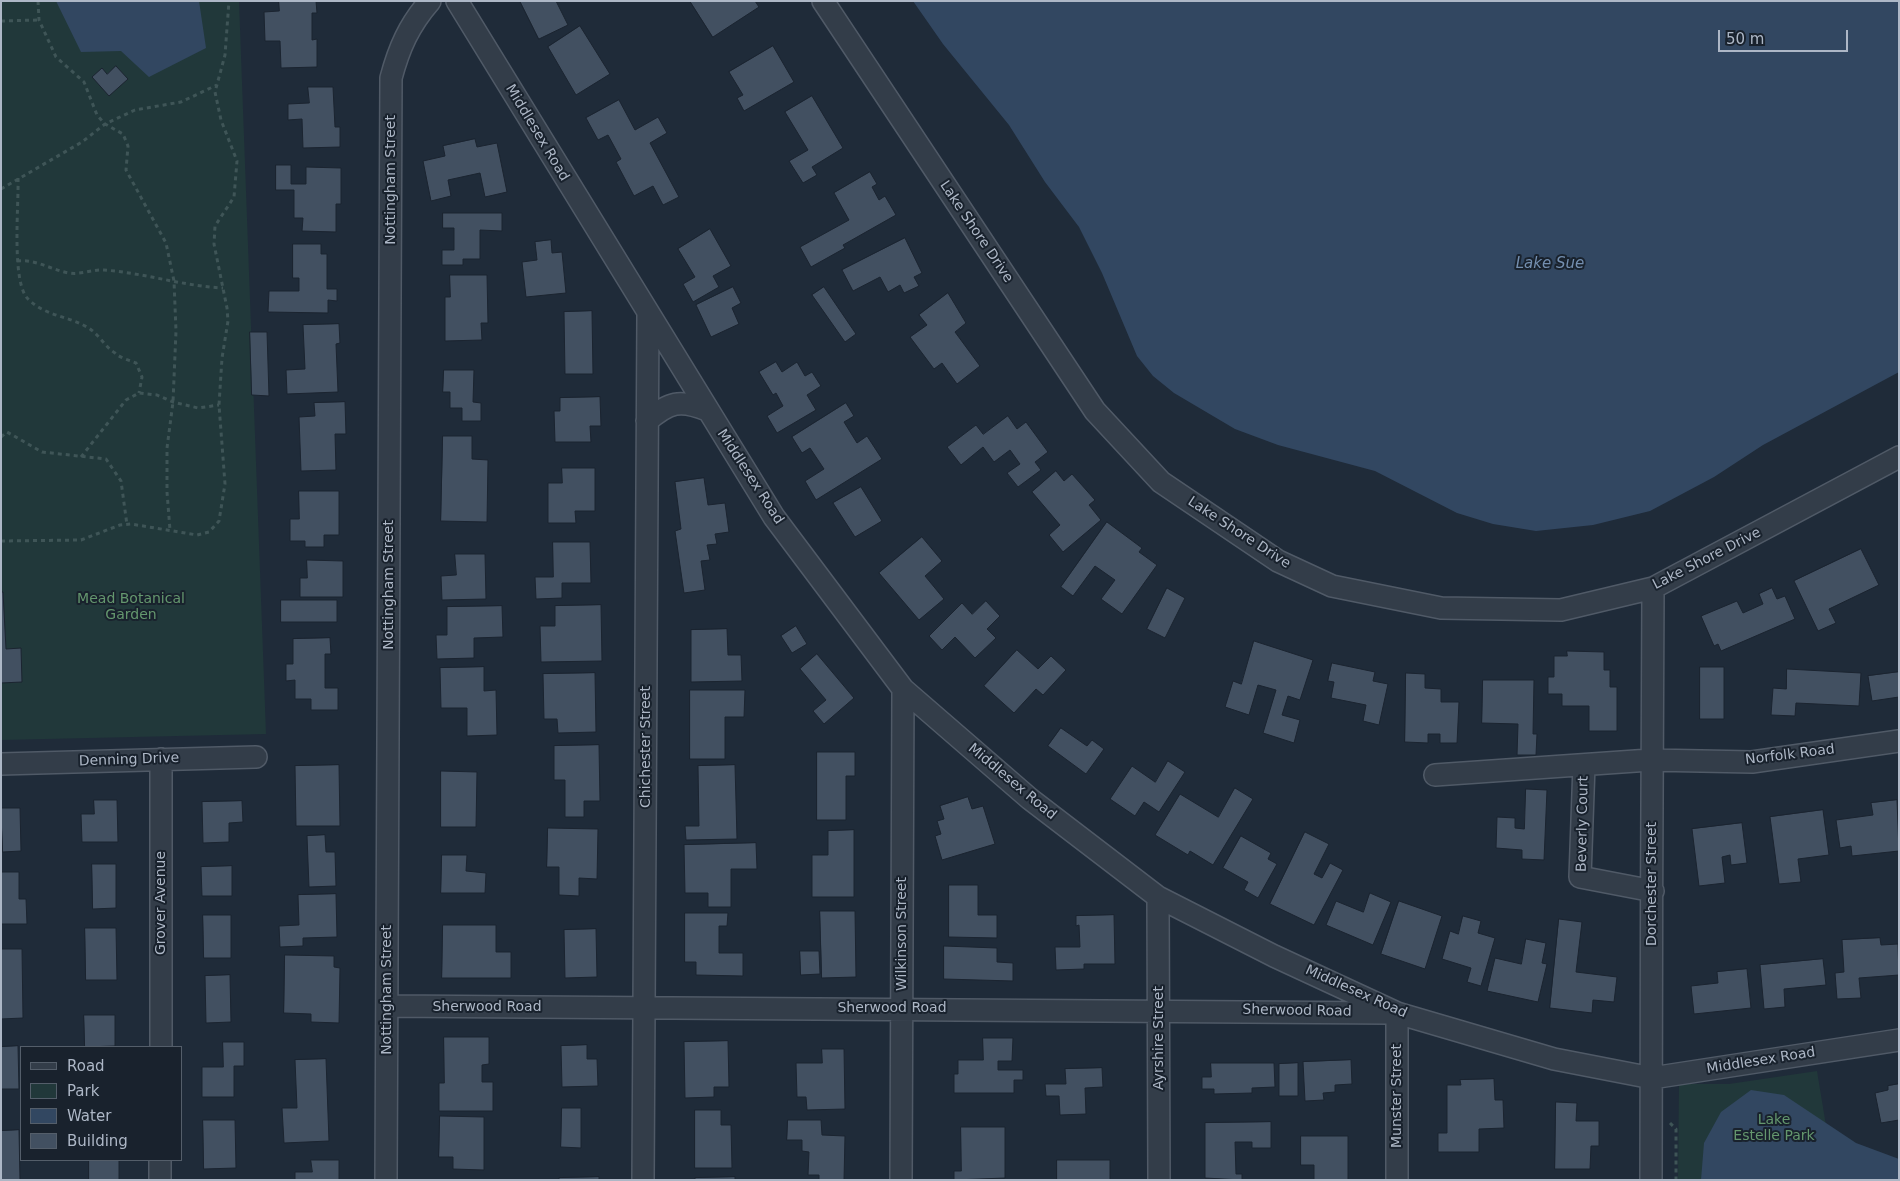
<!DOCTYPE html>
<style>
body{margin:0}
#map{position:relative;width:1900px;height:1181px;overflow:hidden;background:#1f2b39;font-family:"DejaVu Sans",sans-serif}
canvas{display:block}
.frame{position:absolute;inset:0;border:2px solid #adb7c6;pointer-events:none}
.legend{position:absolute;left:20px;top:1046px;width:162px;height:115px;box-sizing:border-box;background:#19222d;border:1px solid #545e6a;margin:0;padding:6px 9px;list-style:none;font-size:15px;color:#adb7c6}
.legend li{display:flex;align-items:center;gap:10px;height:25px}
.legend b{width:25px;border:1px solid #545e6a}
.scale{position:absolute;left:1718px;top:30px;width:130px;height:22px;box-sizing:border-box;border:2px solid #adb7c6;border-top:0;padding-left:6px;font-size:15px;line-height:18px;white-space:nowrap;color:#adb7c6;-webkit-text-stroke:4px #19222d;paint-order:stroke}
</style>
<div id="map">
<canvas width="1900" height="1181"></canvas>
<div class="frame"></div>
<ul class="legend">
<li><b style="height:6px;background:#333d49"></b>Road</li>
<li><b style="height:14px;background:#21383a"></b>Park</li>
<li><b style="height:14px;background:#324761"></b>Water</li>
<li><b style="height:14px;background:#425061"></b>Building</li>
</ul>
<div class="scale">50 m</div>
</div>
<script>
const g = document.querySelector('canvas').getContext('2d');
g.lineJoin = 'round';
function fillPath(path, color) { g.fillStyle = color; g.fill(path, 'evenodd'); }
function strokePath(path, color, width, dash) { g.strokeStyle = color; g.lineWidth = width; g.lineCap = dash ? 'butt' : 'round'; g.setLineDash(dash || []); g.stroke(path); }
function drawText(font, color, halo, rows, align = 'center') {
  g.font = font + ' "DejaVu Sans",sans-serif'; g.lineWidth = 4; g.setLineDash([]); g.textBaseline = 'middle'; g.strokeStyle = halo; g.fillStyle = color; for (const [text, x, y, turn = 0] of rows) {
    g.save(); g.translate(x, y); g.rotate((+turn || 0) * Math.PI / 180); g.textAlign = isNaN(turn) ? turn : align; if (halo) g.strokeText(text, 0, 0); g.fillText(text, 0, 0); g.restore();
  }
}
const green = new Path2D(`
 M1,1H239L266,734L1,740Z
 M1817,1071L1835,1180H1678L1679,1084H1729Z`);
const water = new Path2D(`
 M56,1H199L206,48L149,77L121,51L81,52Z
 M913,1H1899V372L1763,445L1714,477L1650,511L1593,525L1536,531L1493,524L1457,513L1375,471L1278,445L1235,429L1174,393L1153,376L1137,356L1102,273L1079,227L1045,182L1009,125L943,44Z
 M1751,1090L1784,1095L1856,1143L1899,1159V1180H1701L1704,1143L1721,1112Z`);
const building = new Path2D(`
 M279,1H316L317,13H312V40L317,39V67L281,68L280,41H265L264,12L279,11Z
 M520,1H556L568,25L539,39Z
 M690,1H755L759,7L713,37Z
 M580,26L610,74L576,95L548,47Z
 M773,46L794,82L744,111L737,98L743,95L729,72Z
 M116,66L128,79L109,96L92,77L102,68L107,74Z
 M308,87H333L335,127H340V147L303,148L302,119L288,120V104L309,103Z
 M812,96L843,148L812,167L817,175L803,183L789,161L808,150L785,112Z
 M619,100L635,130L658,117L667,133L650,143L679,197L663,205L653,186L634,196L616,162L621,159L608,135L598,140L586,118Z
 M475,139L477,147L497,143L507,192L485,197L480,173L448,180L451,196L431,201L423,161L445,156L443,146Z
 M276,165H291V184H306V167L341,168V204H336V232L302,231L303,218H294V190H276Z
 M870,172L877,184L872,187L879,200L885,196L896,215L843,245L845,248L811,267L800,247L849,220L834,193Z
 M443,213H502V231L480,230V259H463V265H442V250H454V228H443Z
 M710,229L731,266L713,276L719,287L693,302L683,284L695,277L678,249Z
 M905,238L922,273L914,277L919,286L904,293L900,285L888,292L880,277L853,291L842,270Z
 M551,240L552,253L562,252L566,293L526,297L522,262L537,260L535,242Z
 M293,244H321V254H327V289H337V301L328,300V313L268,312L269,291H299V278H293Z
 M450,275H487L488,323H481L482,340L445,341V297H450Z
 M733,287L741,303L732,308L739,324L711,337L696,305Z
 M824,287L856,334L845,342L812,295Z
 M948,293L966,323L955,332L980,366L957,384L942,363L934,369L910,337L927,325L919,315Z
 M592,311L593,374H565L564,312Z
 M339,324L340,343L336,344L338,392L287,394L286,370L305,369L303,325Z
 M250,332H267L269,396L252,395Z
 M776,362L782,372L797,362L805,376L812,372L821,386L807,395L816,410L777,433L767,416L783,406L776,393L773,395L759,372Z
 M444,370H474L473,402L481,403V421H462V408H450V392H443Z
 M600,397L601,426H590L591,442H555L554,411H560V398Z
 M345,402L346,434H335L336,470L301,471L299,417L315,416L314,403Z
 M846,403L854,416L844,422L857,443L867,436L882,459L816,500L805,481L824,469L810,448L802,453L792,437Z
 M1008,416L1017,429L1026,422L1048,452L1035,462L1041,470L1018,487L1007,473L1020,464L1010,450L994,462L983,447L961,465L947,447L976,425L983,434Z
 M443,436H472V459L488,460L487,522L441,521Z
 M562,468H595V511H575L576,523H548V483H562Z
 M1056,471L1064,481L1072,474L1095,500L1089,505L1101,520L1063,552L1049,535L1060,525L1032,492Z
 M704,478L708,505L725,503L729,532L715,534L717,544L707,545L710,560L701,561L705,590L684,593L675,531L681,529L675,482Z
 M861,487L882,521L855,537L833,503Z
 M299,491H339V535H324V547H305V541H290V519H299Z
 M1107,522L1142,548L1139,552L1157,565L1122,614L1101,599L1115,580L1095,566L1073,596L1061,587Z
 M922,537L942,561L925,576L944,599L919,620L879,573Z
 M553,542H590L591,583H562V598L536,599L535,577H553Z
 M1861,549L1879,585L1829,609L1836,623L1818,631L1794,581Z
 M455,554H485L486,599L442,600L441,576L456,575Z
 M307,560L343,561V597H300V578H307Z
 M1167,588L1185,598L1165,638L1147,629Z
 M1772,588L1777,599L1785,596L1795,619L1721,651L1718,644L1714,646L1701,616L1737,601L1743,613L1763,604L1759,594Z
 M1,592H3L6,649L21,648L22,682L1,683Z
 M281,600H337V622H281Z
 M986,601L1000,616L987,629L996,638L975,658L955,637L942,650L929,636L962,603L972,614Z
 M601,605L602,661L541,662L540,626H555V606Z
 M502,606L503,637L474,638V658L437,659L436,635H447V607Z
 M796,626L807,644L792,653L781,636Z
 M727,629L728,655H741L742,681L691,682V630Z
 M330,638L331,654H325V688H338V710H311V699H295V680L286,681V664H293V639Z
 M1254,641L1313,660L1300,700L1288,696L1282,715L1300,720L1294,743L1263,733L1276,690L1258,685L1249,715L1225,707L1233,681L1241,684Z
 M1017,650L1038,669L1051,656L1066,670L1043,695L1036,689L1014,713L984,686Z
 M1567,651L1604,652V670H1610V687H1617V731H1589V706H1562V694H1548V677H1554V656H1567Z
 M817,654L854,698L824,724L813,711L826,700L800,669Z
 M1332,663L1375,672L1373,681L1388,684L1379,725L1363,721L1366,705L1331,698L1334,682L1328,681Z
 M484,667V691L496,690L497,735L467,736V708H441L440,668Z
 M1700,667H1724V719H1700Z
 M1787,669L1861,673L1859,706L1796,703L1795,716L1771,715L1773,688L1786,689Z
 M1899,672V697L1872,701L1868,676Z
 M595,673L596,732L558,733L557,719H544L543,674Z
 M1406,673L1425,674V688L1441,689V702H1459L1457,743H1440V734H1428V743L1405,742Z
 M1483,680H1534L1533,734H1537L1536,755H1517L1518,724L1482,723Z
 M690,690H745L744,717H725V759H690Z
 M1061,728L1087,746L1092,740L1104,749L1086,774L1048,746Z
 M599,745L600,801H584V817H565V780H554V746Z
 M817,752H855V776H846V820H817Z
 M1168,761L1185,772L1159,812L1144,802L1135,816L1110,799L1132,766L1155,782Z
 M339,765L340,826H296L295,766Z
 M735,765L737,839L686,840L685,826H699L698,766Z
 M441,771L477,772L476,827H441Z
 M1235,788L1253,799L1213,865L1190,851L1188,855L1155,835L1180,794L1218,817Z
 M1526,789L1547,790L1544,860L1522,859V850L1496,848L1497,817L1515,818V828L1524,829Z
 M968,797L972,809L983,806L995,844L942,860L935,836L941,834L937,821L944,819L940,806Z
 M94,800H117L118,842H82L81,814H94Z
 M1897,800L1899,851L1852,856L1851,846L1840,848L1836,820L1873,815L1871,803Z
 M242,801L243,822L229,823V842L203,843L202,802Z
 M1,808H20L21,851L3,852Z
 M1823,810L1829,855L1798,859L1801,882L1779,884L1770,817Z
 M1742,823L1747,863L1731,865L1730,855L1722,857L1725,883L1699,886L1692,829Z
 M548,828L598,829L597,879L579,878V896L559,895V867H547Z
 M854,830V897H812V855H828V831Z
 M1305,832L1329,844L1314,874L1322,878L1330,863L1343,870L1314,925L1270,904Z
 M325,835L326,852H335L336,886L309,887L307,836Z
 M1241,836L1271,853L1268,859L1277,864L1258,898L1244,890L1248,882L1223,868Z
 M756,843L757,869H731V907H708V893H685L684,845Z
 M442,855H467L466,871L486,873L485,893H441Z
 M92,864H116V908L93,909Z
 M232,866V896H202L201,867Z
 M1,872H19V899H26L27,924H1Z
 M949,885H978V915H997V938L949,937Z
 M1370,893L1391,902L1373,945L1326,925L1336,901L1363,912Z
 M336,894L337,937L303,938V946L280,947L279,926L299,925L298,895Z
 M1399,901L1442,916L1425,969L1381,954Z
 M820,911H855L856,977L822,978Z
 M685,913H728L727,926H719V953H743V976L696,975V962H685Z
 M203,915H231V958H204Z
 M1114,915L1115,964H1084V969L1056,970L1055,947H1080L1079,925L1076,926V916Z
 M1463,916L1481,921L1478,933L1495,938L1481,986L1467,982L1471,968L1442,959L1450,931L1458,934Z
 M1559,919L1582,922L1576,972L1617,977L1614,1002L1593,1000L1592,1013L1550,1008Z
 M443,925H496V952H511V978H442Z
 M85,928H116L117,980H86Z
 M596,929L597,977L565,978L564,930Z
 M1880,938L1881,945L1898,944L1899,975L1859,978L1861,998L1837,999L1835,973L1844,972L1842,940Z
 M1526,939L1546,943L1542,963L1547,964L1538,1002L1487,991L1495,958L1521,964Z
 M944,946L997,948V962L1013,963V981L944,979Z
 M1,949H22L23,1018L1,1019Z
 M800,951H819L820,974L801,975Z
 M285,955L334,956V967L340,968L339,1023L311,1022V1014L284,1013Z
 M1823,959L1826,985L1784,989L1785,1007L1764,1009L1760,965Z
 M1747,969L1751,1008L1694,1014L1691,986L1718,983L1717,972Z
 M230,975L231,1022L206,1023L205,976Z
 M84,1015H115V1046L85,1047Z
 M444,1037H489V1064L482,1065V1082H493V1111H439V1083H444Z
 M983,1038H1013L1012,1061H998V1070H1023V1080H1014V1093H954V1074H958V1060H983Z
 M728,1041L729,1087H714V1097L685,1098L684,1042Z
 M223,1042H244V1066H234V1097H202V1067H223Z
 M587,1045V1059H597L598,1086L562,1087L561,1046Z
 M18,1046L19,1089H1V1047Z
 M822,1049H844L845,1109L807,1110L806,1097H797L796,1063H822Z
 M326,1059L329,1141L284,1143L282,1108H297L295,1060Z
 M1351,1060L1352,1084L1335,1085V1092L1323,1093L1324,1100L1305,1101L1303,1062Z
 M1211,1063H1274L1275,1087L1252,1088V1093L1214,1094V1089H1202V1077H1211Z
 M1298,1063V1096H1279V1064Z
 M1102,1068L1103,1087L1085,1088L1086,1114L1060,1115L1059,1096H1046L1045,1084H1066L1065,1069Z
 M1494,1079L1495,1100H1503L1504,1128L1479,1129V1152H1438V1133H1447V1085H1461L1460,1080Z
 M1899,1084V1120L1881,1123L1875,1093L1888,1090V1086Z
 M1556,1102L1577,1103L1576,1121H1599V1146H1591L1590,1169H1555Z
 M562,1108H581V1148L561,1147Z
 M695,1110H721V1125H731L732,1168H695Z
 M440,1116L484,1117V1170L453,1169V1157H439Z
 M203,1120H235L236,1168L204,1169Z
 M788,1120H821L822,1135L845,1136L844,1180H819V1175H808L809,1152L802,1151V1140H787Z
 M1271,1122V1148H1252V1142H1235L1236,1174H1242V1180L1205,1178V1123Z
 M961,1127H1005V1178L954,1180V1171H961Z
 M19,1130L20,1180H1V1131Z
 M1301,1136H1348V1180H1314V1165H1301Z
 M89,1160H119V1180H89Z
 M311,1160H339V1180H295V1172H312Z
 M1057,1160H1110V1180H1057Z
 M599,1177V1180H559V1178Z
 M735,1177V1180H695V1178Z`);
const path = new Path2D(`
 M38,1L39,20L56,57L84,82L97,115L105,124L123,134L128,146L126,170L166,243L174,281L176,331L173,402L167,448V492L170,530
 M1,21L39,20
 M18,178C19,204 11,282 28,299C45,316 68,316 87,327C99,334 104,346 115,353C120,358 129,360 136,363L142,377L139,393
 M1,189L82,142L105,124L135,110L181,102L217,85
 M17,261C37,259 51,270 69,273C81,275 93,269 104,270C144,273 183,286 223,288
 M1,437L7,432L42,452L106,459L121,481L127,525
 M81,457L126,400L139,393L157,395L173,402L198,408L219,405
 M1,541L81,540L120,525L131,524L197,535L209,532L219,521L225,484L219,405L222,358L228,321L227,308L214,244L215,226L234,197L237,161L221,120L215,92L225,55L229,1
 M1670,1123L1676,1129V1180`);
const minor = new Path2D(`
 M457,1L774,517L903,689L1030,799L1158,897L1274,956L1397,1013L1554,1059L1652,1078L1899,1040
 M823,1L1095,411L1161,482L1278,561L1332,586L1441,608L1561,610L1653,588L1899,457
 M647,421C669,402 680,399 707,410
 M1,764L256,757
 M1584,765L1580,877L1653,891
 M1435,775L1650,760L1752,762L1899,741
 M1158,897L1159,1180
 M387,1006L1389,1013
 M161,1047V759
 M160,1180V1160
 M386,1180L391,78C399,48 409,25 430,1
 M643,1180L648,315
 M901,1180L903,689
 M1397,1180V1013
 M1651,1180C1652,983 1651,785 1653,588`);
const streetNames = [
 ["Middlesex Road",537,133,59],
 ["Nottingham Street",391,180,-90],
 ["Lake Shore Drive",976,232,56],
 ["Middlesex Road",750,477,57],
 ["Lake Shore Drive",1239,533,33],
 ["Lake Shore Drive",1707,559,-27],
 ["Nottingham Street",389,585,-90],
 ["Chichester Street",646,747,-90],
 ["Norfolk Road",1790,755,-7],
 ["Denning Drive",129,760,-2],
 ["Middlesex Road",1012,782,40],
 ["Beverly Court",1583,824,-89],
 ["Dorchester Street",1652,884,-90],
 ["Grover Avenue",161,903,-90],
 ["Wilkinson Street",902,934,-90],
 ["Nottingham Street",387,990,-90],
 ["Middlesex Road",1356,992,24],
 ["Sherwood Road",487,1007],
 ["Sherwood Road",892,1008],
 ["Sherwood Road",1297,1011,1],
 ["Ayrshire Street",1159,1038,-90],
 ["Middlesex Road",1761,1061,-9],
 ["Munster Street",1397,1096,-90]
];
const parkNames = [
 ["Mead Botanical",131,599],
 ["Garden",131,615],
 ["Lake",1774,1120],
 ["Estelle Park",1774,1136]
];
const waterNames = [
 ["Lake Sue",1550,264]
];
fillPath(green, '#21383a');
fillPath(water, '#324761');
fillPath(building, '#425061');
strokePath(building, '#1b2430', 1);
strokePath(minor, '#505a67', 24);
strokePath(path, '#3f5557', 3, [4, 4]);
strokePath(minor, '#333d49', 21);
drawText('14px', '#adb7c6', '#19222d', streetNames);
drawText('14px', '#64976e', '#19222d', parkNames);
drawText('italic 15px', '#748fb0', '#19222d', waterNames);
</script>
